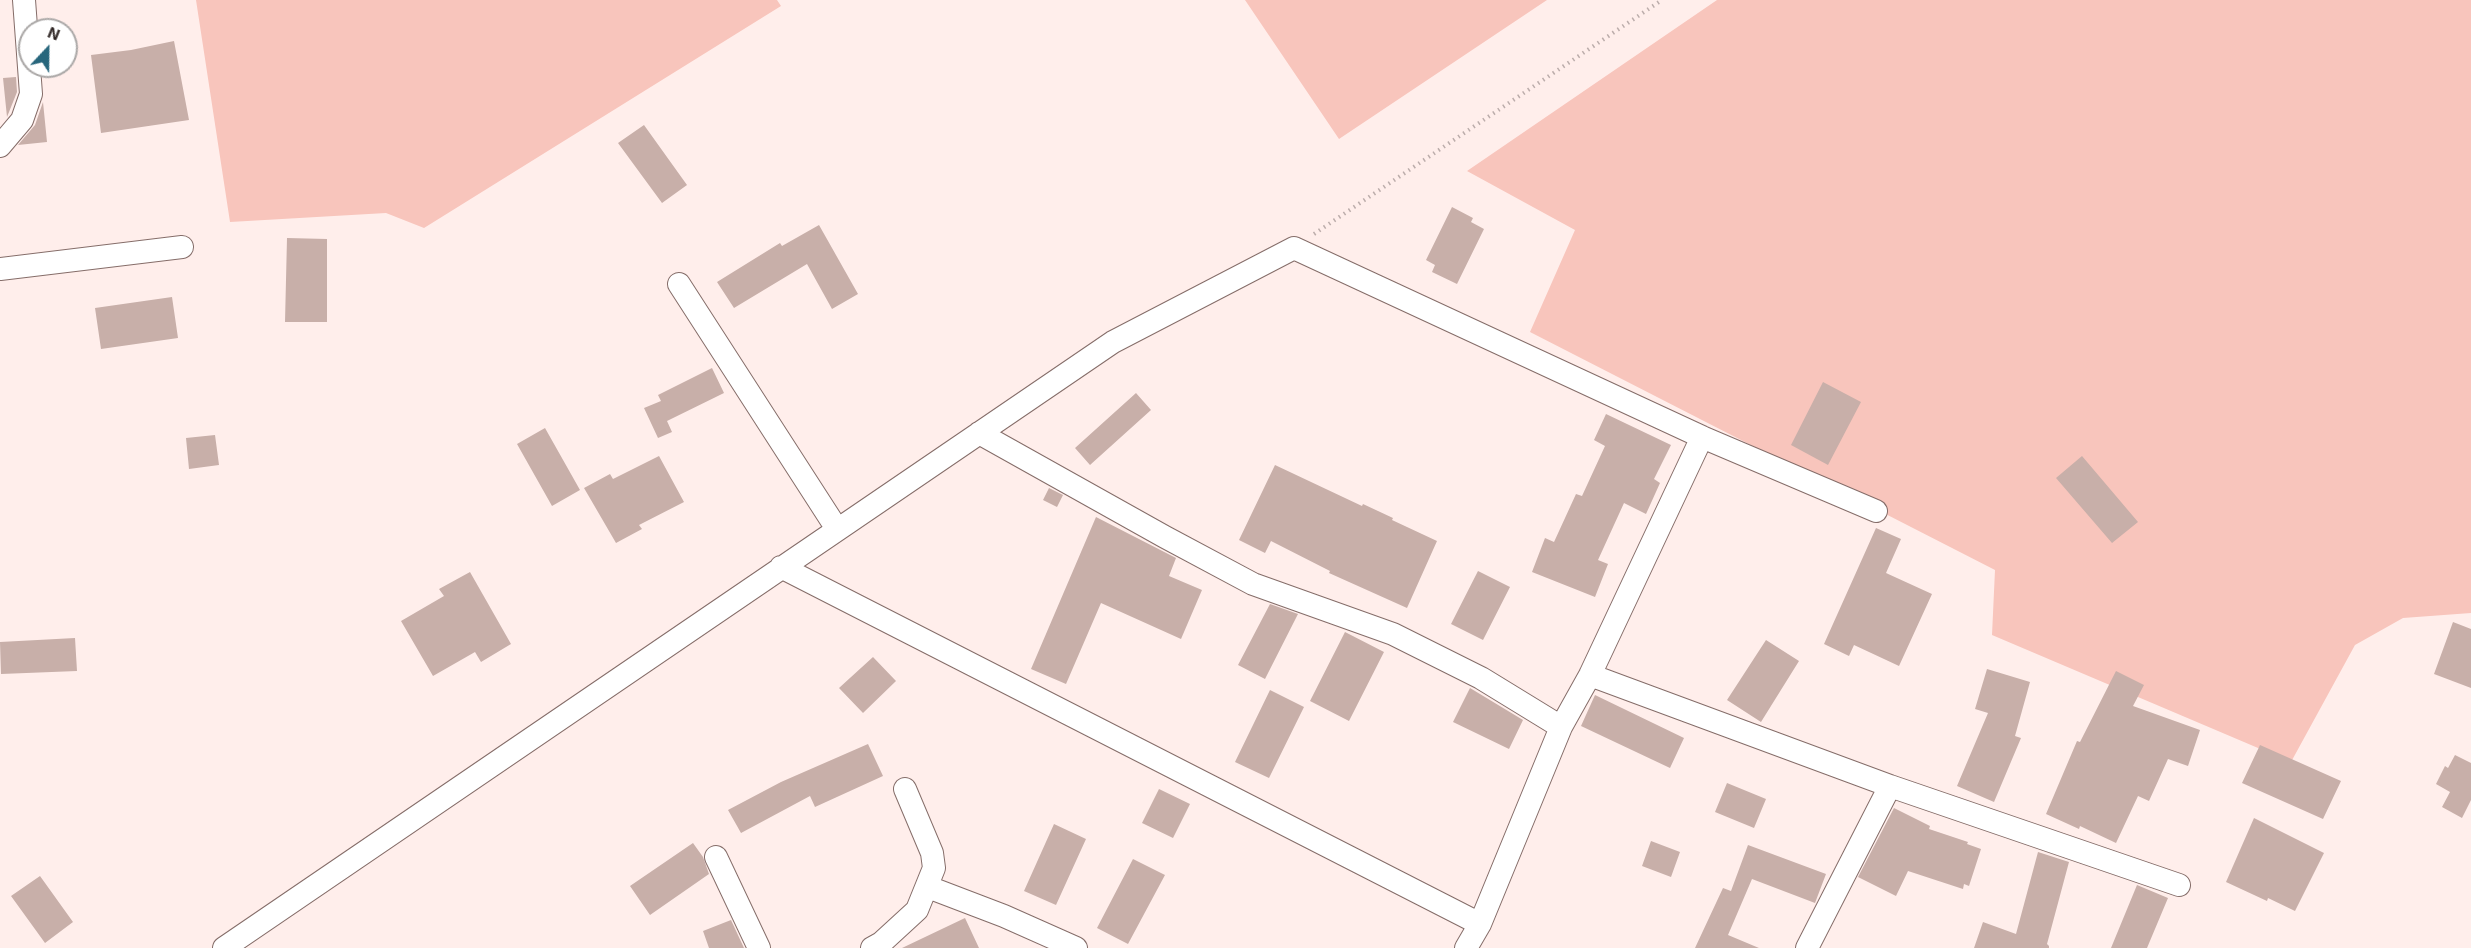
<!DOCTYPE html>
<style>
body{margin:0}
#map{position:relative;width:2471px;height:948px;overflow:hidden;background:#ffeeeb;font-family:"Exo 2",sans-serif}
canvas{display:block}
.north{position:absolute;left:18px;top:18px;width:60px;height:60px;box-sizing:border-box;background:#fff;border:2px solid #aba8a7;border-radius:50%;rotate:22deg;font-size:16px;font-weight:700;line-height:24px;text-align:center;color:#2e2523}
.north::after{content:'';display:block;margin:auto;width:21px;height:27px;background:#27667c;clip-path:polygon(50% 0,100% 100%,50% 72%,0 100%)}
</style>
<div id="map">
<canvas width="2471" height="948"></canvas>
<div class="north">N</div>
</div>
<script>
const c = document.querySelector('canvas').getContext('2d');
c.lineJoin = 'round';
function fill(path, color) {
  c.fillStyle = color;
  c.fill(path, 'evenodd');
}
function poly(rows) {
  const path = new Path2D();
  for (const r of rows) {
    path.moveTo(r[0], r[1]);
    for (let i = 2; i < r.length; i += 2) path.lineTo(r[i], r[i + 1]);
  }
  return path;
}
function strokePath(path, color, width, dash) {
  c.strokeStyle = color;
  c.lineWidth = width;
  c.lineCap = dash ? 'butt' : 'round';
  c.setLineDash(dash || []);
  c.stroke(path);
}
fill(poly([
 [196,0,777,0,781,6,424,228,386,213,230,222],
 [1245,0,1547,0,1339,139],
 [1717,0,2471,0,2471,613,2403,618,2355,645,2291,762,1992,635,1995,570,1530,332,1575,230,1467,171]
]), '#f8c5bc');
fill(poly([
 [174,41,189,120,101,133,91,55,131,50],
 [16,77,17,92,7,117,3,78],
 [43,102,47,142,18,145,35,125],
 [644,125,687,185,662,203,618,143],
 [1452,207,1473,218,1471,222,1484,229,1457,284,1432,272,1435,265,1426,260],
 [819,225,858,294,832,309,807,264,734,308,717,282,780,243,782,246],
 [287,238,327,239,327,322,285,322],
 [172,297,178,338,101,349,95,308],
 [712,368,724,393,667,421,672,432,658,438,644,408,661,401,658,395],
 [1823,382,1861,402,1828,465,1791,445],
 [1136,393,1151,410,1090,465,1075,448],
 [1606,414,1671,445,1654,479,1660,483,1646,514,1624,503,1598,560,1608,564,1595,597,1532,572,1545,538,1554,542,1576,494,1582,496,1605,446,1594,440],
 [545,428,580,490,552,506,517,444],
 [215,435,219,465,189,469,186,438],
 [659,456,684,502,639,525,642,529,616,543,584,488,610,474,613,479],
 [2082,456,2138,522,2112,543,2056,478],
 [1275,465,1362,506,1363,504,1393,518,1392,520,1437,541,1407,608,1329,573,1330,571,1271,541,1265,553,1239,540],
 [1049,488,1063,495,1057,507,1043,500],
 [1096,517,1176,558,1169,576,1202,590,1181,639,1101,603,1066,684,1031,669],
 [1876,528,1901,539,1886,573,1932,594,1899,666,1854,645,1849,656,1824,644],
 [1478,571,1510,587,1483,640,1451,624],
 [470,572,511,644,481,662,475,652,433,676,401,621,444,596,439,589],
 [1270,604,1298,614,1265,679,1238,665],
 [2453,622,2471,629,2471,688,2434,674],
 [1345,632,1384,652,1349,721,1310,701],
 [75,638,77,671,1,674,0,642],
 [1766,640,1799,661,1761,722,1727,700],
 [873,657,896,681,863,713,839,688],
 [1987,669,2030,682,2015,736,2021,738,1994,802,1957,786,1988,713,1975,709],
 [2116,671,2144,685,2133,706,2200,730,2188,766,2168,759,2149,801,2138,796,2116,843,2080,826,2079,829,2046,814,2077,741,2080,742],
 [1470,688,1523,720,1509,749,1453,722],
 [1270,690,1304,707,1269,778,1235,762],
 [1595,695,1684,738,1670,768,1581,726],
 [868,744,883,776,815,807,810,796,741,833,728,810,781,782],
 [2260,745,2341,781,2323,819,2242,783],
 [2455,755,2471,763,2471,800,2462,818,2442,807,2450,792,2436,784,2445,766,2448,768],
 [1727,783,1766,799,1754,828,1715,812],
 [1159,789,1190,804,1173,838,1142,823],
 [1894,808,1930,826,1929,829,1968,842,1967,844,1981,849,1969,886,1964,884,1963,889,1908,871,1896,896,1858,877],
 [2254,818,2324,853,2295,911,2268,898,2267,901,2226,882],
 [1054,824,1086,839,1056,905,1024,891],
 [1651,841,1680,852,1671,877,1642,866],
 [693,843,703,857,709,874,650,915,630,886],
 [1748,845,1826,874,1815,903,1752,879,1728,935,1759,948,1695,948,1723,888,1731,891],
 [2038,852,2069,862,2047,944,2049,946,2049,948,1974,948,1983,922,2016,934],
 [1133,859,1165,875,1128,944,1097,928],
 [40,876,73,922,45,943,11,896],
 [2137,885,2168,898,2147,948,2111,948],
 [965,918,979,948,902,948],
 [731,920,744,948,709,948,703,931]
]), '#c8afa9');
const street = poly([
 [0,146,22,120,31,94,24,0],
 [0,269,182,247],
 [679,284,837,529],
 [979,433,1165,537,1253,584,1393,634,1481,678,1561,727],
 [781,567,1480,924],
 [1590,675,1890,786,2179,885],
 [716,857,759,948],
 [928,887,1004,916,1076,948],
 [224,948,1113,342,1294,248,1702,437,1876,511],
 [872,948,881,943,917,910,934,868,932,853,905,789],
 [1466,948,1480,924,1561,727,1590,675,1702,437],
 [1807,948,1890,786]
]);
strokePath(street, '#856d69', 24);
strokePath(poly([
 [1314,234,1662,0]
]), '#bcadab', 4, [1.5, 4.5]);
strokePath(street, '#fff', 22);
</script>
